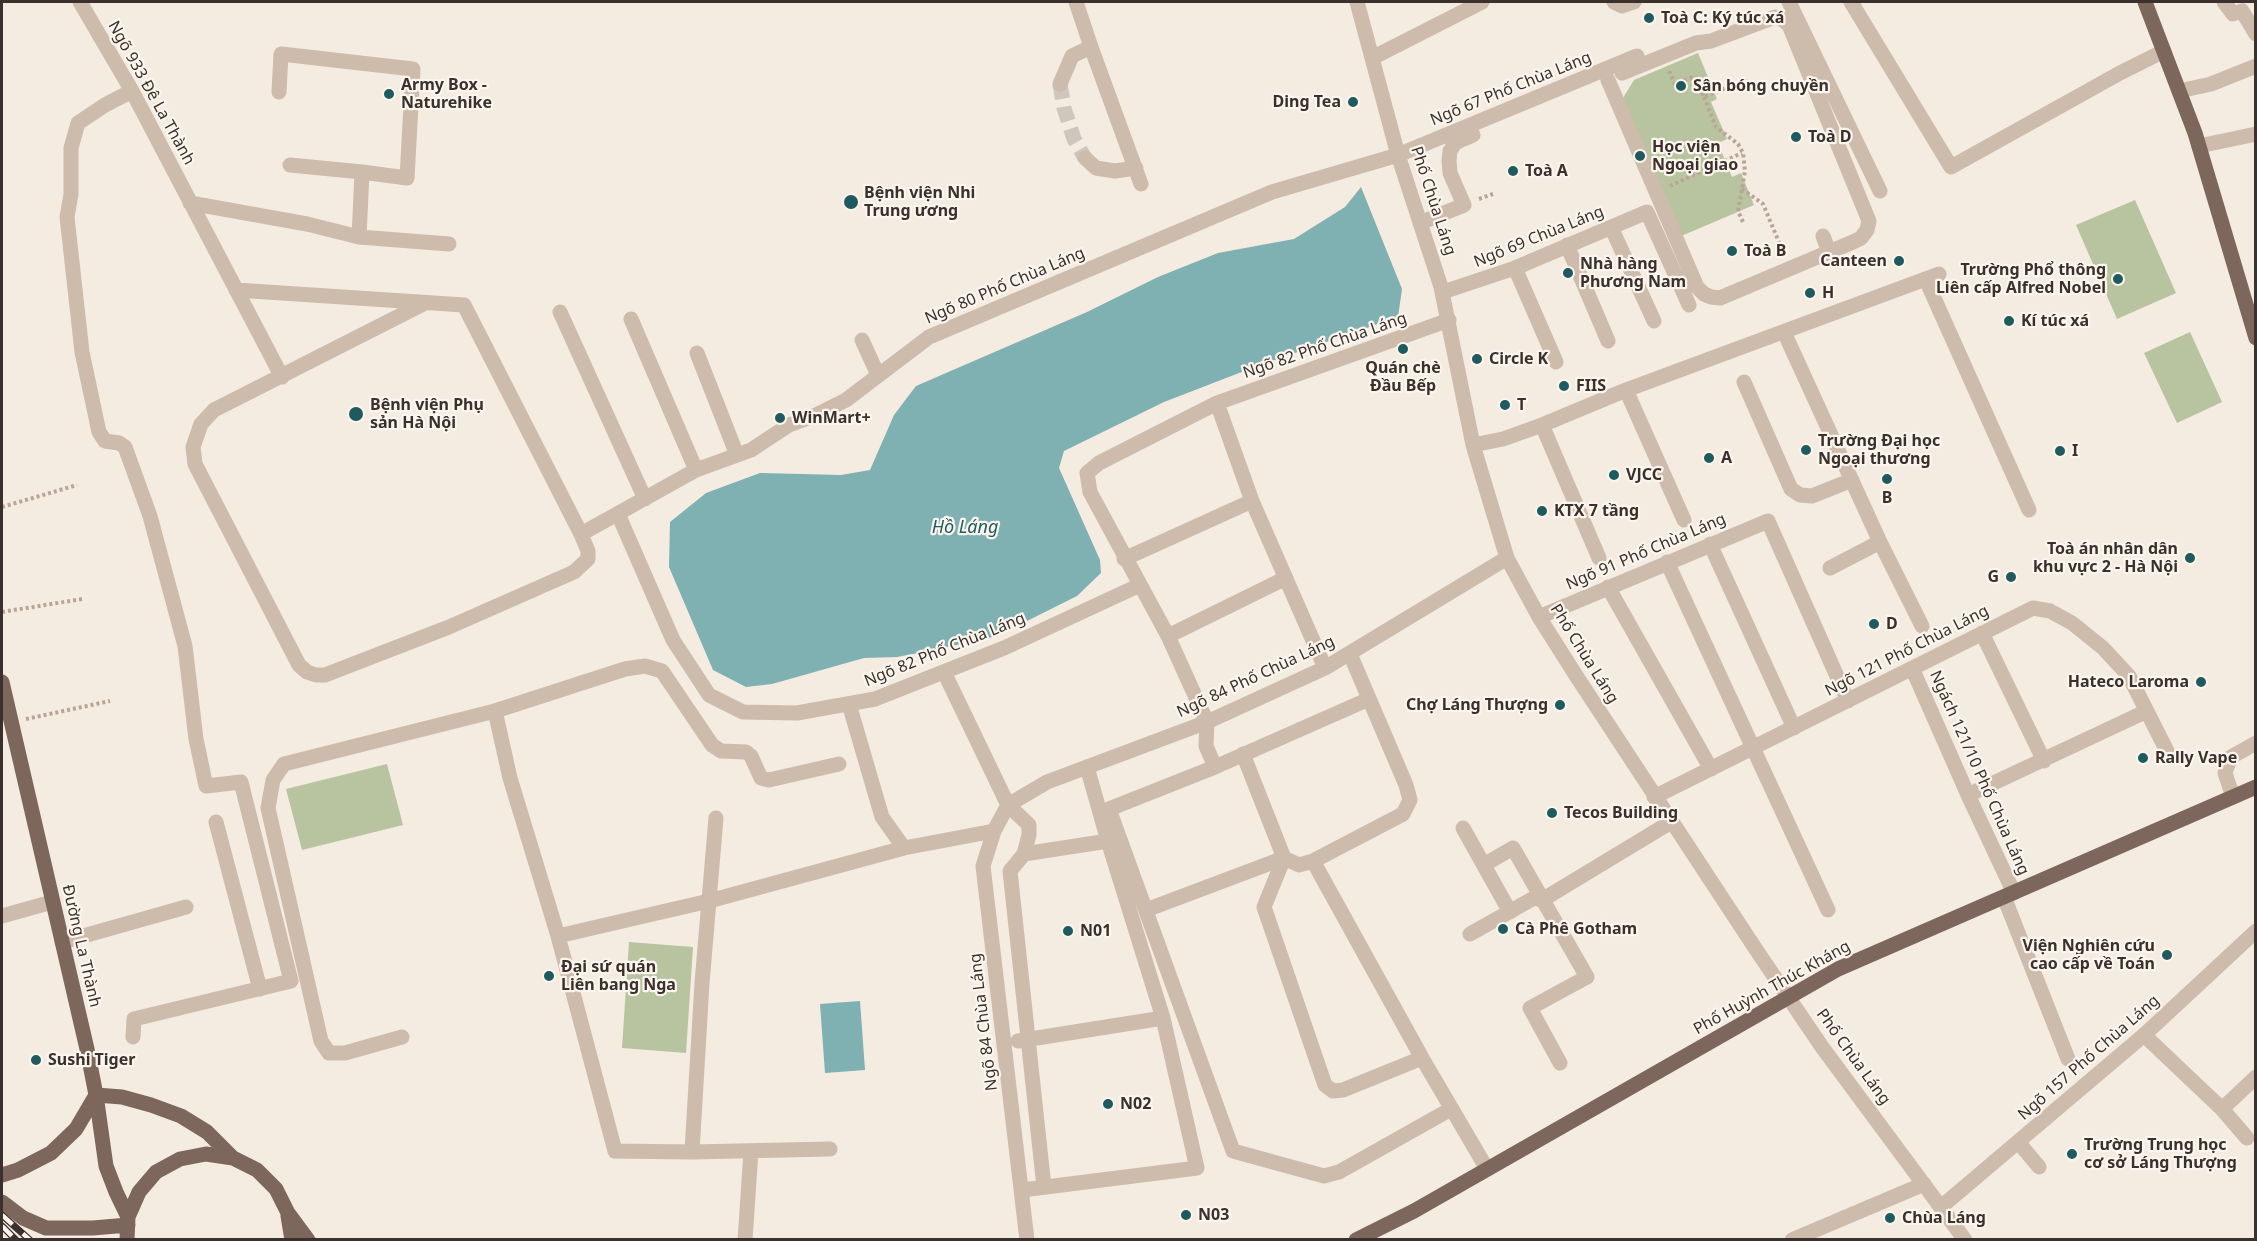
<!DOCTYPE html>
<meta charset="utf-8">
<style>
body{margin:0}
#map{position:relative;width:2257px;height:1241px;overflow:hidden;background:#f4ebe1;font-family:"Noto Sans",sans-serif}
canvas{display:block}
.frame{position:absolute;inset:0;border:3px solid #3b302b;pointer-events:none}
</style>
<div id="map">
<canvas width="2257" height="1241"></canvas>
<div class="frame"></div>
</div>
<script>
const c = document.querySelector('canvas').getContext('2d');
c.lineJoin = 'round';
function fill(path, color) {
  c.fillStyle = color;
  c.fill(path, 'evenodd');
}
function poly(rows) {
  const path = new Path2D();
  for (const r of rows) {
    path.moveTo(r[0], r[1]);
    for (let i = 2; i < r.length; i += 2) path.lineTo(r[i], r[i + 1]);
  }
  return path;
}
function strokePath(path, color, width, dash) {
  c.strokeStyle = color;
  c.lineWidth = width;
  c.lineCap = dash ? 'butt' : 'round';
  c.setLineDash(dash || []);
  c.stroke(path);
}
function write(font, color, halo, rows, align = 'center') {
  c.font = font + ' "Noto Sans",sans-serif';
  c.lineWidth = 4.5;
  c.setLineDash([]);
  c.textBaseline = 'middle';
  c.strokeStyle = halo;
  c.fillStyle = color;
  for (const [text, x, y, turn = 0] of rows) {
    c.save();
    c.translate(x, y);
    c.rotate((+turn || 0) * Math.PI / 180);
    c.textAlign = isNaN(turn) ? turn : align;
    if (halo) c.strokeText(text, 0, 0);
    c.fillText(text, 0, 0);
    c.restore();
  }
}
fill(poly([
 [1698,53,1717,99,1711,102,1727,139,1718,143,1732,177,1741,173,1754,205,1679,237,1623,98,1634,80],
 [2135,200,2176,293,2117,319,2076,225],
 [2190,332,2222,402,2177,423,2144,353],
 [387,764,403,825,302,850,286,789],
 [629,942,693,947,686,1053,622,1048]
]), '#b8c4a0');
fill(poly([
 [1361,187,1402,289,1398,317,1252,368,1164,402,1064,451,1059,468,1100,560,1101,573,1077,596,997,636,934,650,897,657,864,658,772,684,746,687,713,670,669,567,670,522,706,493,760,473,841,475,870,470,894,415,916,386,1087,312,1158,277,1218,253,1294,239,1345,207],
 [860,1001,865,1070,825,1073,820,1004]
]), '#7fb0b2');
strokePath(poly([
 [1060,84,1064,108,1074,139,1085,158]
]), '#cfc6bd', 15, [15, 8]);
strokePath(poly([
 [1669,71,1675,84,1695,76,1704,97,1747,79],
 [1704,97,1716,127,1738,144,1743,153,1745,171,1738,211,1743,222],
 [1670,186,1742,153],
 [1742,189,1763,204,1784,254],
 [1479,199,1493,194],
 [2,507,77,485],
 [2,612,82,599],
 [26,719,110,701]
]), '#b9a596', 4, [3, 3]);
strokePath(poly([
 [80,2,132,91,282,377],
 [1076,2,1091,47,1141,184],
 [1357,2,1398,155,1441,287,1473,445,1507,558,1539,617,1575,674,1757,951,1822,1047,1965,1240],
 [1614,2,1622,6,1634,2],
 [1789,2,1880,191],
 [1851,2,1951,167,2120,73,2164,51],
 [2224,2,2233,14,2242,11,2256,34],
 [1372,58,1482,2],
 [1608,80,1697,287,1704,294,1711,297,1720,298,1853,242,1861,238,1867,230,1869,221,1789,25,1782,19,1775,17,1711,41,1696,43,1622,73],
 [1060,84,1072,56,1091,47],
 [132,91,105,105,78,123,71,148,71,194,67,217,82,352,99,432,105,441,119,443,125,447,150,516,185,646,196,739,206,786,241,782,291,981,134,1019,133,1037],
 [2179,91,2211,84,2256,66],
 [2199,146,2256,134],
 [1085,158,1096,168,1115,171,1136,168],
 [290,165,362,172],
 [190,203,307,224,359,237,362,172,407,178,413,69,281,54,279,92],
 [1420,223,1464,205,1450,173,1449,161,1450,151,1455,143,1473,135],
 [1611,227,1654,321],
 [1823,236,1829,252],
 [359,237,449,244],
 [1567,245,1608,341],
 [1515,268,1556,362],
 [1926,280,2029,510],
 [236,290,464,305,581,534,588,551,588,559,574,572,449,627,325,675,316,675,307,672,299,665,195,464,193,447,201,424,214,410,425,303],
 [1443,292,1515,268,1647,212,1689,305],
 [560,312,645,499],
 [631,319,696,470],
 [1784,332,1880,542,1922,626],
 [862,340,878,375],
 [697,353,737,455],
 [1744,382,1791,489,1800,495,1812,496,1852,480],
 [1626,390,1684,520],
 [1217,403,1252,501,1325,668],
 [1542,425,1599,558],
 [1473,445,1503,439,1542,425,1626,390,1939,274],
 [618,514,673,640,709,695,743,712,797,713,875,699,1004,648,1140,585],
 [581,534,696,470,751,450,789,425,816,415,846,400,929,337,1272,192,1398,155,1637,56],
 [1710,544,1794,728],
 [1124,559,1252,501],
 [1667,562,1828,910],
 [1830,568,1880,542],
 [1608,587,1711,769],
 [1539,617,1768,521,1848,701],
 [1982,633,2044,761],
 [1168,636,1286,578],
 [1912,668,1968,795,2014,893],
 [944,672,1008,805,1029,825,1029,835,1024,854,1010,871,1044,1187],
 [1369,699,1215,767,1109,809,1233,1151,1324,1176,1339,1172,1451,1109],
 [849,704,882,817,904,848],
 [495,711,510,778,558,936,615,1151,692,1152,702,983,716,818],
 [1243,754,1284,858,1299,865,1313,861,1403,814,1410,800,1406,785,1350,654],
 [1087,767,1108,841],
 [1215,767,1206,746,1207,722,1168,636,1090,492,1087,473,1099,463,1217,403,1449,320],
 [1968,795,2147,711],
 [1654,797,2033,608,2050,611,2072,623,2103,648,2129,676,2170,757],
 [2233,797,2225,773,2227,767,2231,757,2256,743],
 [1008,805,1047,782,1207,722,1325,668,1507,558],
 [1008,805,994,831,983,866,1027,1240],
 [216,822,260,989],
 [1463,828,1510,912],
 [1284,858,1264,907,1325,1085,1333,1091,1343,1090,1422,1058],
 [1313,861,1422,1058,1487,1169],
 [1487,863,1513,848,1587,977,1530,1008,1560,1063],
 [2004,897,2068,1059],
 [1146,910,1284,858],
 [2,916,52,902],
 [1470,934,1534,898,1542,900,1671,822],
 [558,936,709,901,904,848,994,831],
 [62,942,186,907],
 [2144,1035,2222,1109,2247,1138],
 [402,1037,345,1053,329,1053,321,1041,268,808,273,780,284,764,495,711,625,669,645,666,662,671,712,745,721,751,746,752,751,756,761,778,769,780,839,764],
 [1018,1041,1163,1018],
 [2222,1109,2256,1077],
 [2019,1143,2039,1167],
 [692,1152,830,1149],
 [1022,1190,1197,1168,1163,1018,1108,841,1024,854],
 [1941,1207,2144,1035,2256,931],
 [745,1240,751,1151],
 [1792,1240,1924,1184]
]), '#cdbbac', 15);
strokePath(poly([
 [2145,2,2195,133,2256,338],
 [2,682,87,1049,96,1095,106,1166,116,1192,128,1217],
 [96,1095,122,1097,151,1105,181,1116,207,1132,233,1158,257,1170,276,1189,288,1213,308,1240],
 [2,1175,18,1170,51,1153,76,1129,96,1095],
 [2,1202,23,1218,46,1228,93,1228,128,1225],
 [288,1216,292,1240],
 [127,1240,128,1217,139,1192,156,1172,180,1159,206,1154,233,1158],
 [1356,1240,1414,1211,1838,969,2256,787]
]), '#7d675c', 15);
const rail = poly([
 [2,1215,30,1240],
 [2,1226,16,1240]
]);
strokePath(rail, '#3b302b', 7);
strokePath(rail, '#fbf5ee', 4.5, [14]);
for (const [x, y, r, color] of [
 [1649,18,6,"#1f5a5e"],
 [1681,86,6,"#1f5a5e"],
 [389,94,6,"#1f5a5e"],
 [1353,102,6,"#1f5a5e"],
 [1796,137,6,"#1f5a5e"],
 [1640,156,6,"#1f5a5e"],
 [1513,171,6,"#1f5a5e"],
 [851,202,8,"#1f5a5e"],
 [1732,251,6,"#1f5a5e"],
 [1899,261,6,"#1f5a5e"],
 [1568,273,6,"#1f5a5e"],
 [2118,279,6,"#1f5a5e"],
 [1810,293,6,"#1f5a5e"],
 [2009,321,6,"#1f5a5e"],
 [1403,349,6,"#1f5a5e"],
 [1477,359,6,"#1f5a5e"],
 [1564,386,6,"#1f5a5e"],
 [1505,405,6,"#1f5a5e"],
 [356,414,8,"#1f5a5e"],
 [780,418,6,"#1f5a5e"],
 [1806,450,6,"#1f5a5e"],
 [2060,451,6,"#1f5a5e"],
 [1709,458,6,"#1f5a5e"],
 [1614,475,6,"#1f5a5e"],
 [1887,479,6,"#1f5a5e"],
 [1542,511,6,"#1f5a5e"],
 [2190,558,6,"#1f5a5e"],
 [2011,577,6,"#1f5a5e"],
 [1874,624,6,"#1f5a5e"],
 [2201,682,6,"#1f5a5e"],
 [1560,705,6,"#1f5a5e"],
 [2143,758,6,"#1f5a5e"],
 [1552,813,6,"#1f5a5e"],
 [1503,929,6,"#1f5a5e"],
 [1068,931,6,"#1f5a5e"],
 [2167,955,6,"#1f5a5e"],
 [549,976,6,"#1f5a5e"],
 [36,1060,6,"#1f5a5e"],
 [1108,1104,6,"#1f5a5e"],
 [2072,1154,6,"#1f5a5e"],
 [1186,1215,6,"#1f5a5e"],
 [1890,1218,6,"#1f5a5e"]
]) {
  const dot = new Path2D();
  dot.arc(x, y, r, 0, 2 * Math.PI);
  c.fillStyle = color;
  c.fill(dot);
  strokePath(dot, '#fbf5ee', 2);
}
write('bold 16px', '#3b302b', '#fbf5ee', [
 ["Toà C: Ký túc xá",1661,18],
 ["Army Box -",401,85],
 ["Naturehike",401,103],
 ["Sân bóng chuyền",1693,86],
 ["Ding Tea",1341,102,"right"],
 ["Toà D",1808,137],
 ["Học viện",1652,147],
 ["Ngoại giao",1652,165],
 ["Toà A",1525,171],
 ["Bệnh viện Nhi",864,193],
 ["Trung ương",864,211],
 ["Toà B",1744,251],
 ["Canteen",1887,261,"right"],
 ["Nhà hàng",1580,264],
 ["Phương Nam",1580,282],
 ["Trường Phổ thông",2106,270,"right"],
 ["Liên cấp Alfred Nobel",2106,288,"right"],
 ["H",1822,293],
 ["Kí túc xá",2021,321],
 ["Circle K",1489,359],
 ["Quán chè",1403,368,"center"],
 ["Đầu Bếp",1403,386,"center"],
 ["FIIS",1576,386],
 ["Bệnh viện Phụ",370,405],
 ["sản Hà Nội",370,423],
 ["T",1517,405],
 ["WinMart+",792,418],
 ["Trường Đại học",1818,441],
 ["Ngoại thương",1818,459],
 ["I",2072,451],
 ["A",1721,458],
 ["VJCC",1626,475],
 ["B",1887,498,"center"],
 ["KTX 7 tầng",1554,511],
 ["Toà án nhân dân",2178,549,"right"],
 ["khu vực 2 - Hà Nội",2178,567,"right"],
 ["G",1999,577,"right"],
 ["D",1886,624],
 ["Hateco Laroma",2189,682,"right"],
 ["Chợ Láng Thượng",1548,705,"right"],
 ["Rally Vape",2155,758],
 ["Tecos Building",1564,813],
 ["Cà Phê Gotham",1515,929],
 ["N01",1080,931],
 ["Viện Nghiên cứu",2155,946,"right"],
 ["cao cấp về Toán",2155,964,"right"],
 ["Đại sứ quán",561,967],
 ["Liên bang Nga",561,985],
 ["Sushi Tiger",48,1060],
 ["N02",1120,1104],
 ["Trường Trung học",2084,1145],
 ["cơ sở Láng Thượng",2084,1163],
 ["N03",1198,1215],
 ["Chùa Láng",1902,1218]
], 'left');
write('16px', '#3b302b', '#fbf5ee', [
 ["Ngõ 67 Phố Chùa Láng",1511,89,-22],
 ["Ngõ 933 Đê La Thành",151,93,61],
 ["Phố Chùa Láng",1433,201,72],
 ["Ngõ 69 Chùa Láng",1539,237,-22],
 ["Ngõ 80 Phố Chùa Láng",1005,286,-23],
 ["Ngõ 82 Phố Chùa Láng",1325,346,-19],
 ["Ngõ 91 Phố Chùa Láng",1646,552,-23],
 ["Ngõ 82 Phố Chùa Láng",945,650,-22],
 ["Ngõ 121 Phố Chùa Láng",1907,651,-27],
 ["Phố Chùa Láng",1584,654,58],
 ["Ngõ 84 Phố Chùa Láng",1256,677,-25],
 ["Ngách 121/10 Phố Chùa Láng",1979,773,66],
 ["Đường La Thành",81,946,77],
 ["Phố Huỳnh Thúc Kháng",1772,988,-29],
 ["Ngõ 84 Chùa Láng",984,1022,-97],
 ["Phố Chùa Láng",1853,1057,54],
 ["Ngõ 157 Phố Chùa Láng",2089,1058,-41]
]);
write('italic 18px', '#1f5a5e', '#fbf5ee', [
 ["Hồ Láng",965,528]
]);
</script>
